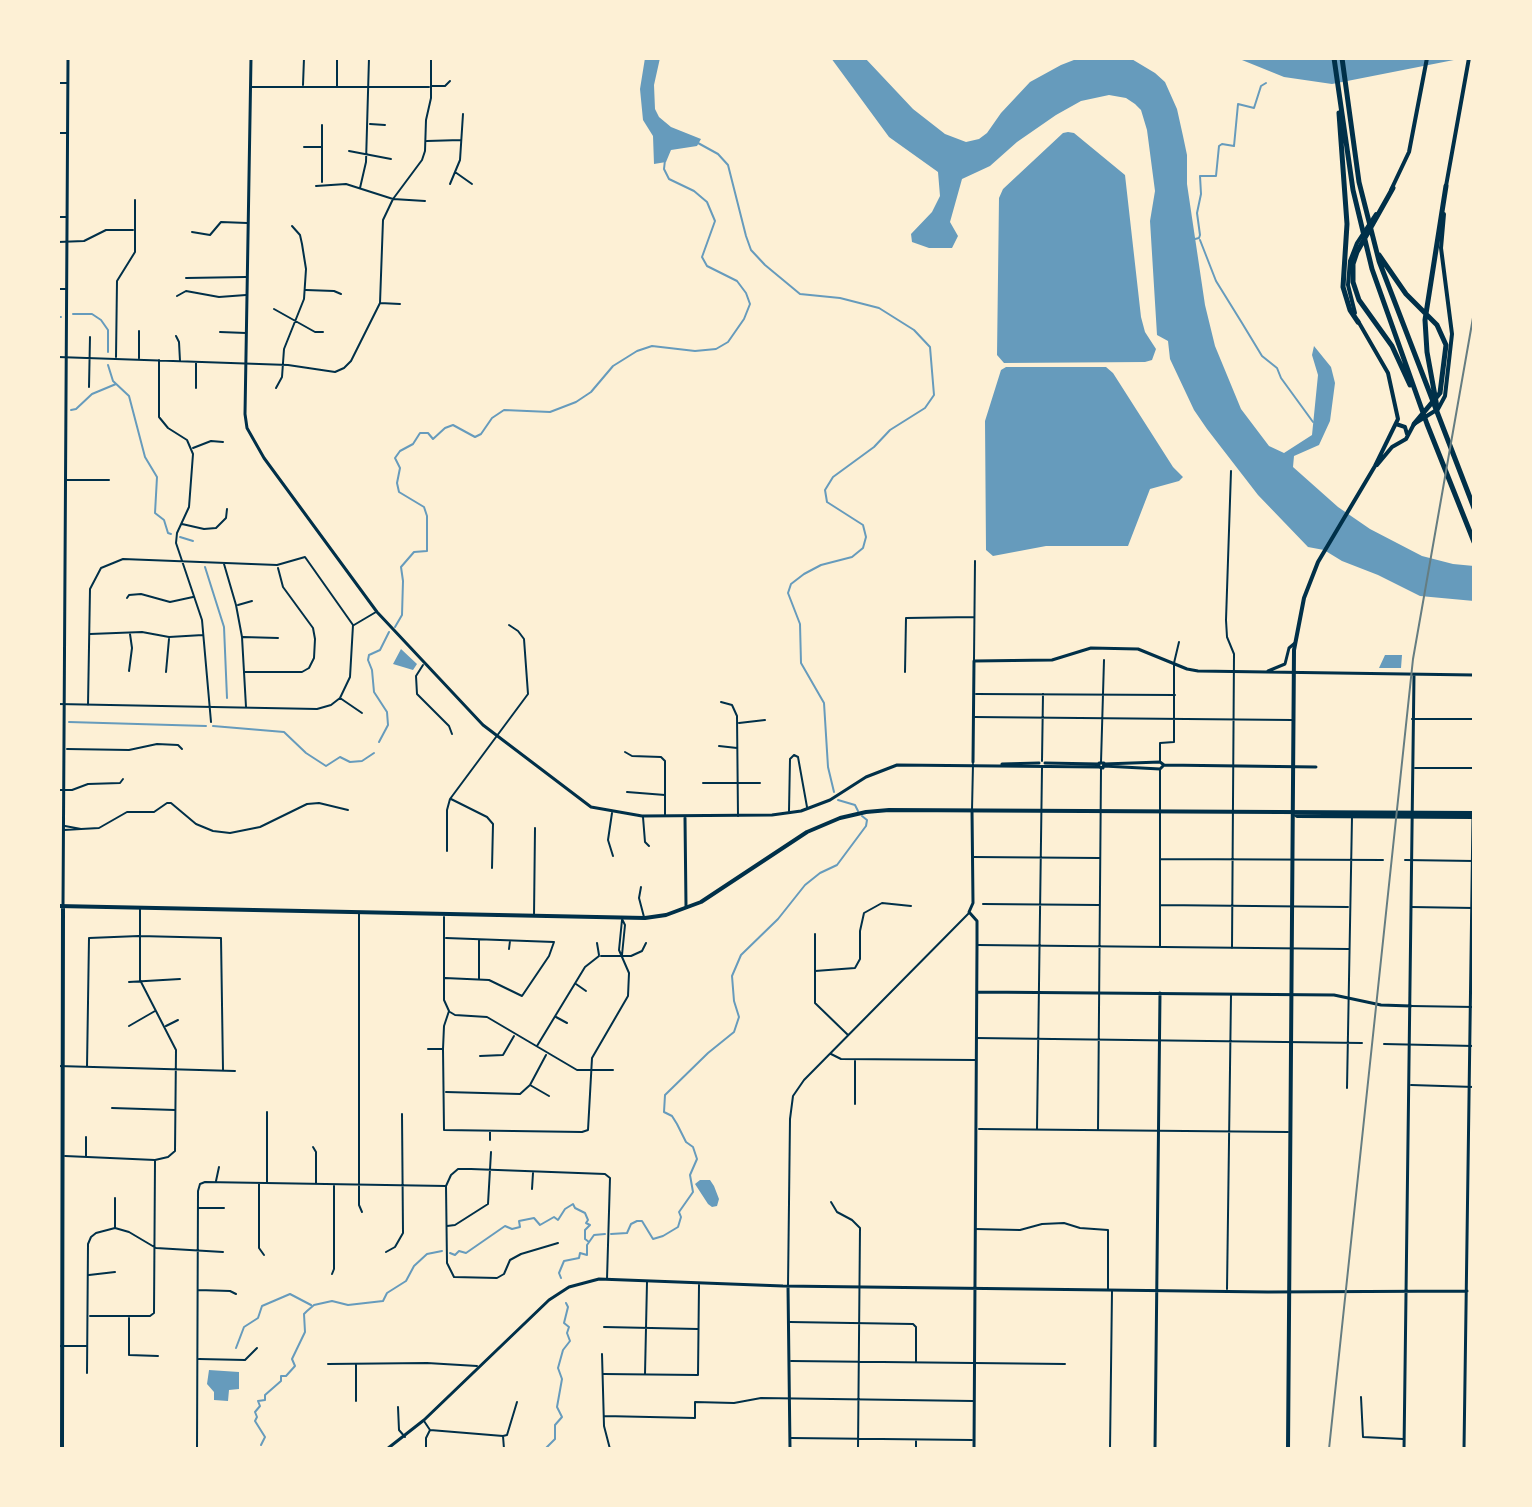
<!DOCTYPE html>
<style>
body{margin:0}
#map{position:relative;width:1532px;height:1507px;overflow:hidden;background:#fdf0d5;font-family:Spectral,serif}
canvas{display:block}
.frame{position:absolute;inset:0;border:60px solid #fdf0d5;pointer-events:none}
</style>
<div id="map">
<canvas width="1532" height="1507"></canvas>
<div class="frame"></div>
</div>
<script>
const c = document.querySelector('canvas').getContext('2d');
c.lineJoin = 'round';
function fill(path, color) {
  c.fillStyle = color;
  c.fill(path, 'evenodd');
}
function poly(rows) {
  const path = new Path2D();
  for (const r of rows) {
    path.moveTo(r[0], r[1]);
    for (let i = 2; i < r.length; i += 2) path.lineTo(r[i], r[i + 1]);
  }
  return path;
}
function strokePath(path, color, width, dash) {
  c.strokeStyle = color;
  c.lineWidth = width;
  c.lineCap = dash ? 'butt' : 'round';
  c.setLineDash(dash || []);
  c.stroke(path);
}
fill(poly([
 [645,58,660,58,654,85,655,109,659,117,671,127,701,139,697,146,671,150,666,162,654,164,653,136,643,120,640,89],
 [831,58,865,58,913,109,945,134,966,142,979,139,987,133,1001,113,1030,82,1061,65,1079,58,1130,58,1155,73,1165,82,1177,109,1183,136,1187,155,1187,184,1205,305,1215,346,1241,409,1269,446,1284,453,1312,435,1318,375,1312,355,1314,346,1331,367,1335,383,1330,421,1319,445,1294,456,1293,467,1338,507,1370,529,1422,556,1453,564,1474,566,1474,601,1420,596,1378,575,1342,561,1324,550,1308,547,1258,495,1207,429,1194,410,1170,359,1168,341,1157,335,1150,221,1155,191,1147,130,1141,110,1135,104,1126,98,1109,95,1081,101,1056,115,1017,142,990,166,962,179,950,222,958,236,952,248,929,248,912,242,911,234,932,212,940,196,938,172,889,137],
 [1237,58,1464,58,1332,84,1284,77],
 [1068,132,1074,133,1125,175,1141,317,1145,332,1156,349,1152,360,1145,362,1004,363,997,355,999,198,1003,189,1063,133],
 [1006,367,1106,367,1113,373,1173,467,1183,477,1179,481,1150,489,1128,546,1046,546,993,556,986,550,985,421,1001,370],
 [401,649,417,664,413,670,393,664],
 [1385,655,1402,655,1401,668,1379,668],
 [700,1180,710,1180,714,1186,719,1199,717,1206,712,1207,708,1204,695,1184],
 [209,1370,239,1372,239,1389,229,1390,228,1401,214,1400,214,1392,207,1384]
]), '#669bbc');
strokePath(poly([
 [698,143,718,154,728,165,746,236,751,250,765,265,800,294,840,298,879,308,914,330,930,347,934,395,925,408,890,430,874,447,833,477,825,490,827,502,863,525,866,537,863,548,852,557,821,565,804,574,791,584,788,593,800,624,801,663,824,703,828,767,834,792],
 [1195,239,1199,238,1200,235,1197,213,1201,194,1200,176,1216,176,1219,146,1222,144,1234,146,1238,104,1254,108,1261,86,1266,83],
 [1200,240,1216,281,1242,323,1262,356,1277,368,1281,378,1313,422],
 [73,314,92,314,101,320,108,330,108,352],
 [58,317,61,317],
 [108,365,113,381,129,396,145,457,157,477,155,513,164,520,168,533,171,534],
 [71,410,76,409,92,394,116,384],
 [180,537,193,541],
 [205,567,224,627,227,698],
 [395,627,402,615,403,581,401,567,414,552,427,551,427,516,424,507,399,492,397,483,400,468,395,458,400,451,413,444,420,433,428,433,433,439,445,428,453,425,475,437,481,434,492,418,504,410,550,412,576,402,591,392,613,366,637,351,652,346,695,351,716,349,728,342,744,319,750,304,746,293,737,281,707,266,702,257,715,221,707,202,694,191,669,179,664,169,665,160],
 [69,722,206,726],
 [58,724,59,724],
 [213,726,284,732,306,753,326,766,340,757,350,762,362,761,374,753],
 [379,742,388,725,387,712,374,692,372,670,368,660,369,655,380,650,389,632],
 [838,800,855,805,858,811],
 [611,1234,627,1233,631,1224,637,1221,642,1221,653,1239,663,1236,678,1227,681,1217,679,1212,693,1192,690,1175,697,1159,693,1147,686,1142,677,1124,672,1116,664,1112,665,1095,708,1053,734,1032,739,1017,734,1001,732,976,741,955,778,919,805,885,820,873,837,865,866,826,867,820,862,816],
 [450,1253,455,1255,459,1251,466,1253,505,1226,512,1229,520,1227,519,1221,534,1218,540,1225,554,1217,558,1220,565,1209,573,1204,575,1208,585,1213,588,1220,586,1223,590,1225,585,1230,585,1239,589,1242],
 [561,1278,559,1273,564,1261,579,1258,580,1253,587,1255,587,1245,594,1235,605,1234],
 [236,1348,244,1327,258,1318,262,1306,290,1294,311,1305],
 [261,1445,265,1437,255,1421,257,1417,255,1412,260,1406,258,1401,265,1400,265,1395,281,1381,281,1376,286,1376,295,1366,292,1359,305,1332,304,1314,307,1311,314,1305,332,1301,348,1305,383,1301,387,1293,406,1281,414,1266,427,1254,442,1251],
 [545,1449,555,1439,555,1425,562,1417,557,1407,562,1379,558,1368,563,1350,570,1341,567,1333,569,1327,564,1323,568,1307,566,1303]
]), '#669bbc', 2);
strokePath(poly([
 [420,58,431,58],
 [58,83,68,83],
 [303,85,304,58],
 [337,86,337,58],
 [432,86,445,86,450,81],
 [251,87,429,87],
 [370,124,385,125],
 [58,133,67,133],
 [427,141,461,140],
 [304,147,321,147],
 [349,151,391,159],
 [455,172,472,184],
 [322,182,322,125],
 [450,184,460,160,463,114],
 [316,186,346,184,393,199,425,201],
 [360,188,366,162,369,58],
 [58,217,66,217],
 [192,232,210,235,221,222,247,223],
 [58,242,84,241,106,230,133,230],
 [186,278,246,277],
 [58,289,66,289],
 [306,290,334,291,341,294],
 [177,296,186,291,219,297,246,295],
 [380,303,383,220,393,199,422,160,425,151,426,120,431,98,431,58],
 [274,309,315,332,323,332],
 [220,332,246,333],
 [176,336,179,342,180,361],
 [58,357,288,365,335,372,344,368,351,361,380,303,400,304],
 [116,357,117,281,135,252,135,200],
 [139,358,139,331],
 [159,360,159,417,168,428,187,440,193,454,189,507,177,533,176,543,202,620,211,722],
 [196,363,196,388],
 [89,387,90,337],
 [276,388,282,377,284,349,304,299,306,269,302,244,300,235,292,226],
 [193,448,211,441,223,442],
 [1231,471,1226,620,1227,637,1234,654,1232,948],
 [67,480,109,480],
 [182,524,204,529,216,528,226,518,227,509],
 [224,564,236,605,242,637,246,707],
 [127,598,129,595,141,594,170,602,193,597],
 [238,605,252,601],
 [354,625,376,612],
 [90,634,142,632,169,637,203,635],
 [243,637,278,638],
 [974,660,975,561],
 [423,665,416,676,417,694,449,726,452,734],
 [129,671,132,648,130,634],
 [166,672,169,639],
 [244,672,302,672,309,668,314,658,315,639,313,628,283,587,278,568],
 [905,672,906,618,974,617],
 [976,694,1175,695],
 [721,702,732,705,737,716,738,816],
 [58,704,317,709,331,705,340,698,362,713],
 [88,705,90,589,101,568,123,559,277,565,305,557,353,625,350,677,340,698],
 [974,717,1292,720],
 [1412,719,1474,719],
 [739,723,765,720],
 [719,746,737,748],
 [67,749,129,750,157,744,178,745,182,749],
 [625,752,632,756,661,757,665,761,665,816],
 [1042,761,1043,694],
 [1101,762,1104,660],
 [1160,762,1160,743,1174,742,1174,663,1179,642],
 [1415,768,1474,768],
 [703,783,760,783],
 [58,790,72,790,88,784,120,783,123,779],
 [627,792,665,795],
 [451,799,487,817,493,824,492,868],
 [972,810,973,764],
 [789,811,790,759,794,755,798,757,807,807],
 [1473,812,1474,676],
 [612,813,608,840,613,856],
 [643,817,645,842,649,846],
 [81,829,99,828,127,812,154,812,167,803,171,803,196,824,213,831,230,833,260,827,307,804,319,803,348,810],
 [64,830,81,829,65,826],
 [447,851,447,810,450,799,528,694,524,639,518,631,509,625],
 [973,857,1099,858],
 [1160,859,1383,860],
 [1405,860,1474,861],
 [641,887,639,898,644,917],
 [983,904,1099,905],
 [1160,905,1348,907],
 [1411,907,1474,908],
 [359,913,359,1205,362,1212],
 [534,916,535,828],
 [444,917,444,1000,449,1011,444,1026,443,1049,444,1130,582,1132,588,1130,592,1058,628,996,629,973,619,950,622,920],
 [622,919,625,925,622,955],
 [815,934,815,1003,848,1035],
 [597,943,599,955],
 [978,945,1349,949],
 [1160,946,1160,769],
 [509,949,510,941],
 [601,956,631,956,642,951,646,943],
 [815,971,855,968,860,959,860,931,864,913,882,903,911,906],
 [445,978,489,980,522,996,549,956,554,942,446,938],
 [479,978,479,940],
 [129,982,180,979],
 [576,984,586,991],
 [1411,1006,1474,1007],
 [450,1012,455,1015,487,1017,577,1070,613,1070],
 [556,1017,567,1023],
 [129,1026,155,1011],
 [166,1026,178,1020],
 [976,1038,1362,1043],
 [1384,1044,1474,1046],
 [537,1046,585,967,599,956],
 [428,1049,442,1049],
 [831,1054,841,1059,975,1060],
 [480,1056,503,1055,514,1036],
 [855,1061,855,1104],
 [58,1066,235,1071],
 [87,1067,89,938,139,936,221,938,223,1070],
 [530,1085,549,1096],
 [1411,1085,1474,1087],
 [1347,1088,1352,817],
 [446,1092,520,1094,530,1085,546,1055],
 [112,1108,175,1110],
 [979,1129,1288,1132],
 [1037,1129,1042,768],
 [1098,1130,1101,769],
 [490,1132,490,1140],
 [86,1137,86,1156],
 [313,1147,316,1152,316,1183],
 [65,1156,155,1160,168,1157,175,1151,176,1050,140,980,140,908],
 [216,1181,219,1167],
 [267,1183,267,1112],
 [259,1184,259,1248,264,1255],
 [532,1189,533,1173],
 [831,1202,837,1212,852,1220,860,1228,858,1449],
 [198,1208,224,1208],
 [447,1226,455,1225,488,1204,491,1152],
 [115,1228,115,1198],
 [975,1229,1020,1230,1042,1224,1064,1223,1080,1228,1108,1230,1108,1289],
 [558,1243,521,1254,510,1260,504,1274,497,1278,454,1277,447,1263,446,1186,451,1175,458,1169,471,1169,605,1174,610,1178,607,1279],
 [386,1252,395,1247,403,1233,402,1114],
 [332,1274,334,1269,334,1186],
 [89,1275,115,1272],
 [788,1286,790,1119,793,1096,804,1080,969,913],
 [1227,1289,1231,995],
 [198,1290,230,1291,236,1294],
 [90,1316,150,1316,154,1313,155,1161],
 [129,1318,129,1355,158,1356],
 [790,1322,913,1324,916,1327,916,1362],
 [604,1327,698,1329],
 [58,1346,86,1346],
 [602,1354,604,1426,610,1449],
 [199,1359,245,1360,257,1348],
 [791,1361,1065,1364],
 [328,1364,427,1363,477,1366],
 [87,1373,88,1244,91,1237,96,1233,115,1228,129,1232,156,1248,223,1252],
 [604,1374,698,1375,699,1285],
 [645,1374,647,1282],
 [1361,1397,1363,1437,1403,1439],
 [356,1401,356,1365],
 [398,1407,399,1430,405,1437],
 [604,1416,695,1418,695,1402,734,1403,761,1398,973,1401],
 [424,1421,430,1430,426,1438,426,1449],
 [430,1430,503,1436],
 [791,1438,972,1440],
 [197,1449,198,1191,200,1184,205,1182,446,1186],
 [504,1449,503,1436,507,1435,517,1402],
 [916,1449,916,1440],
 [1110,1449,1112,1291]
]), '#003049', 2);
strokePath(poly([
 [251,58,245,414,247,428,264,458,377,612,483,725,591,807,642,816,772,815,801,811,830,800,866,777,897,765,1099,767],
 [1268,671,1285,664,1289,648,1295,643],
 [973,762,974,661,1052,660,1091,648,1138,649,1187,669,1198,671,1474,675],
 [1045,763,1099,764],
 [1099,763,1104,763,1103,768,1099,767,1099,763],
 [1002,764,1039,763],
 [1104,764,1160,762,1164,765],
 [1164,765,1316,767],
 [1104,766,1160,769,1164,765],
 [972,810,973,903,969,912,977,921,977,945,974,1449],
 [685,818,686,906],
 [63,906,68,58],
 [977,992,1334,995,1381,1005,1411,1006],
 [788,1286,790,1449],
 [387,1449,424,1420,549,1300,569,1287,599,1279,783,1286,1268,1292,1467,1291],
 [1155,1449,1160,993],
 [1404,1449,1414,675],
 [1464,1449,1473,817]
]), '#003049', 3);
strokePath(poly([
 [1293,813,1297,816,1474,817],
 [58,906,645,918,666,915,701,902,807,832,840,818,866,812,889,810,1474,813],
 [62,1449,63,906]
]), '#003049', 4);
strokePath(poly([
 [1446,186,1469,58],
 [1391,190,1409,152,1427,58],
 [1355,313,1348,285,1350,261,1357,243,1376,214],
 [1396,424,1405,427,1407,434],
 [1377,465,1392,447,1406,439,1414,424,1438,409,1445,396,1452,334,1441,248,1444,214],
 [1288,1449,1294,650,1304,598,1318,562,1375,466,1398,419,1388,373,1358,321]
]), '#003049', 4);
strokePath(poly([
 [1334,58,1353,190,1372,269,1427,424,1474,542],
 [1342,58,1359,182,1379,261,1474,508],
 [1339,113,1347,224,1343,287,1350,310,1358,322],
 [1393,188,1357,252,1353,264,1353,282,1359,300,1392,346,1410,385],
 [1379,255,1406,294,1437,325,1446,345,1440,393,1414,424],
 [1437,407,1427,352,1425,320,1446,186]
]), '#003049', 5);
strokePath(poly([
 [1329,1449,1413,659,1474,312]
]), '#657d81', 2);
</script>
